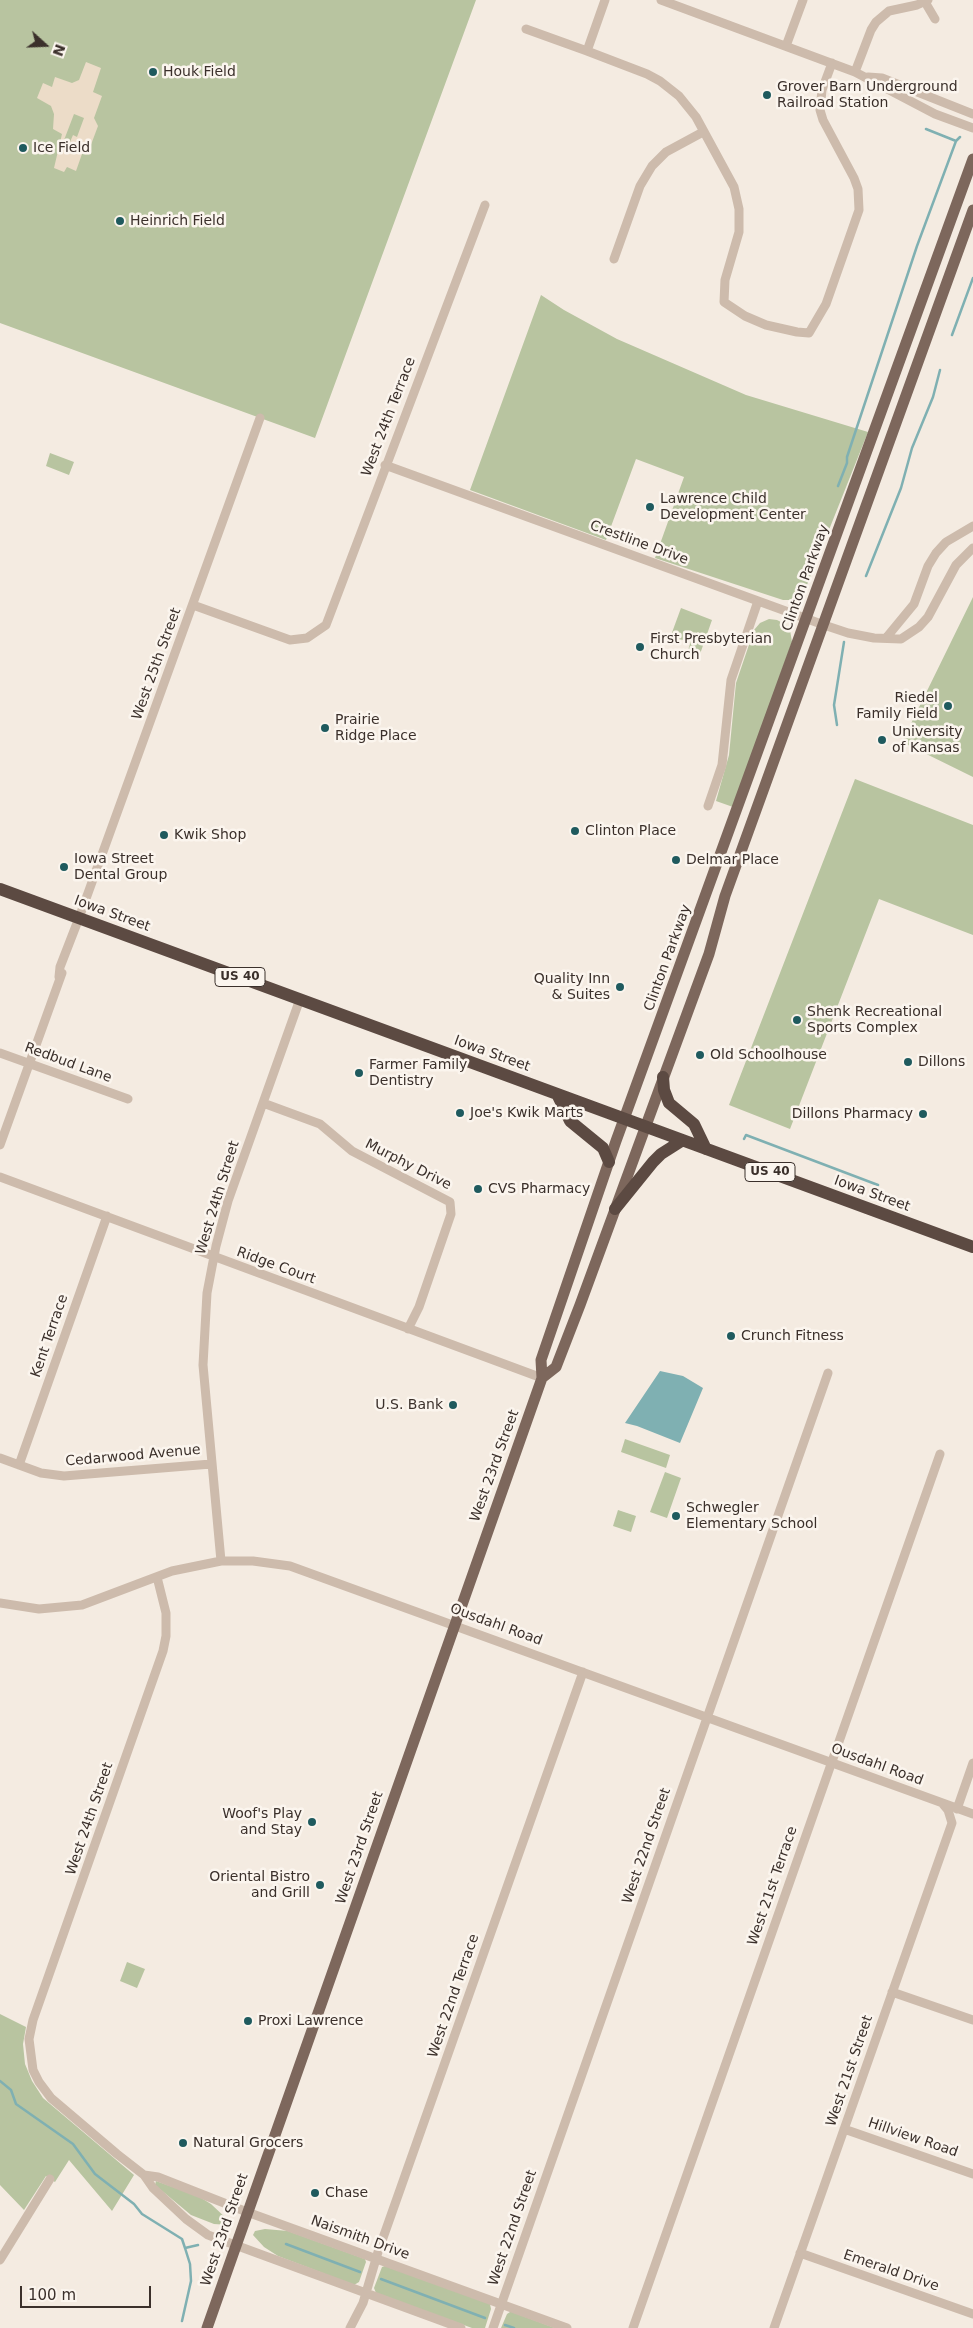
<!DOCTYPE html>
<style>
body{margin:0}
#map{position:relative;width:973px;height:2328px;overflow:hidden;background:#f4ebe1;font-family:"DejaVu Sans",sans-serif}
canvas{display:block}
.north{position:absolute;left:20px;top:20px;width:50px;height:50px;-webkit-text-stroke:4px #fbf5ee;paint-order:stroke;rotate:110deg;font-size:14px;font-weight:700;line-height:20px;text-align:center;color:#3b302b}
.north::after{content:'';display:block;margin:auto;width:18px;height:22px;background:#3b302b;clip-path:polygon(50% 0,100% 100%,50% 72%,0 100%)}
.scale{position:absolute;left:20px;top:2286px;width:131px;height:22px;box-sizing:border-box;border:2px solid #3b302b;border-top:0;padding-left:6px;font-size:15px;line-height:18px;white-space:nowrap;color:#3b302b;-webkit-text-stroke:4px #fbf5ee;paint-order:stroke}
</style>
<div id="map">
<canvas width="973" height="2328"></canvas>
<div class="north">N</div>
<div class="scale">100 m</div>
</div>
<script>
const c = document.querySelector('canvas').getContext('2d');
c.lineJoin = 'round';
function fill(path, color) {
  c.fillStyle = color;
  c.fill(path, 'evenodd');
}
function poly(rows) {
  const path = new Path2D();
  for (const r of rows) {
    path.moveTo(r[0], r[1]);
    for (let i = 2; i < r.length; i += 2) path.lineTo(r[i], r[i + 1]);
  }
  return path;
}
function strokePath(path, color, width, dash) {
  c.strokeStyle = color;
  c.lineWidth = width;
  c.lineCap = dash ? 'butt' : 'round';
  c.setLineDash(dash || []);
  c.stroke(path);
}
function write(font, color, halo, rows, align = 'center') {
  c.font = font + ' "DejaVu Sans",sans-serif';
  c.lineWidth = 5;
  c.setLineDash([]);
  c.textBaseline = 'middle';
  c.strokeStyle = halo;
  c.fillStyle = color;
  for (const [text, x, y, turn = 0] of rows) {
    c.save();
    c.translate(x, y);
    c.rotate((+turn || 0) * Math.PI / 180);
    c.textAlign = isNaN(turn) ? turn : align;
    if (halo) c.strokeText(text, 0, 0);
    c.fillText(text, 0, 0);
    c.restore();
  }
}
fill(poly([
 [0,0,476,0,315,438,0,323],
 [541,295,564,310,617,339,746,395,868,432,803,595,793,600,783,600,655,558,684,477,636,459,606,540,470,490],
 [50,453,74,462,69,475,46,466],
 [973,597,973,777,902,742],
 [681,608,712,620,700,654,688,650,691,641,670,638],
 [769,619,777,620,785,624,790,630,792,642,733,807,716,801,729,755,736,683,754,630,760,623],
 [855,779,973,825,973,935,879,899,790,1129,729,1105],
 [625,1439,670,1455,666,1468,621,1452],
 [665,1472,681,1478,667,1518,650,1512],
 [618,1510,636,1516,631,1532,613,1526],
 [127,1962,145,1969,137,1988,120,1981],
 [0,2014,26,2027,23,2044,25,2064,32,2081,43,2098,134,2175,112,2211,69,2160,55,2182,46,2176,24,2210,0,2185],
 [156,2181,198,2196,211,2204,228,2220,230,2225,214,2224,191,2215,155,2185],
 [265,2229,288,2231,365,2259,366,2262,359,2282,354,2285,278,2256,264,2247,253,2235,255,2231],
 [385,2266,490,2304,491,2309,485,2328,472,2328,376,2293,374,2288,382,2267],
 [510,2312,512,2312,555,2328,501,2328,507,2314]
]), '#b8c4a0');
fill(poly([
 [86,62,101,68,93,92,102,96,94,118,98,126,89,150,82,154,76,171,67,167,64,172,54,168,62,134,53,129,54,114,51,106,37,98,43,83,52,87,55,77,72,83,79,80],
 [74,114,84,118,77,137,73,135,70,142,75,144,71,152,61,148]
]), '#ecdcc8');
fill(poly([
 [660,1371,683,1376,703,1388,680,1443,637,1426,625,1423]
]), '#7fb0b2');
strokePath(poly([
 [926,129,956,141],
 [952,335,973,278],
 [838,486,847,463,847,457,917,246,956,141,960,137],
 [866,576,901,488,912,448,933,397,940,370],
 [837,725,834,705,844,642],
 [744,1139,746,1135,878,1185],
 [0,2081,11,2090,16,2104,73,2144,95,2174,134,2204,142,2214,182,2239,185,2248,198,2245],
 [286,2244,360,2272],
 [381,2279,485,2318],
 [182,2321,191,2281,190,2264,185,2248],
 [505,2325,514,2328]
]), '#7fb0b2', 2.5);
strokePath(poly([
 [605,0,587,51,647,74,660,81,679,96,696,117,734,187,739,209,739,232,725,280,724,302,745,316,766,325,797,332,809,333,826,304,859,210,858,189,854,178,823,120,820,110,822,90,832,63],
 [661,0,855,72,935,114,973,128],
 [925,2,935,19],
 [526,29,587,51],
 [786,46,803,0],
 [855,72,871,30,876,22,889,11,917,5,928,0],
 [868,77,882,78,973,114],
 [614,259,640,186,652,166,666,152,703,132],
 [385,465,824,625,848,633,874,638,901,639,919,627,928,617,956,565,973,548],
 [193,605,290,640,307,638,326,625,485,205],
 [886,638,914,604,928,566,936,553,946,542,973,526],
 [708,806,722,765,731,680,758,601],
 [59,977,60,967,79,918,260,418],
 [0,1053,128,1099],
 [263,1103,320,1124,352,1151,450,1202,451,1214,419,1307,408,1329],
 [0,1145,62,973],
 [0,1177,542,1378],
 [0,1458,41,1473,64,1476,211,1464],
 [19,1465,107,1216],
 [221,1561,203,1365,207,1293,216,1246,228,1201,300,999],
 [157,1577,166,1613,166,1636,163,1651,33,2020,29,2039,33,2070,39,2082,51,2098,117,2154,144,2175,153,2188,186,2219,208,2235,461,2328],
 [0,1603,39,1609,82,1605,172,1571,221,1561,253,1561,290,1566,973,1814],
 [957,1809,973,1763],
 [892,1992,973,2020],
 [844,2129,973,2174],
 [144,2175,158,2177,247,2212,567,2328],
 [800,2253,973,2314],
 [0,2260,50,2179],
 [350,2328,363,2303,378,2252,583,1672],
 [493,2328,828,1373],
 [633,2328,940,1454],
 [774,2328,952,1823,948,1810,943,1804]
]), '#cdbbac', 9);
strokePath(poly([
 [542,1378,556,1367,580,1305,709,954,725,896,973,210],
 [207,2328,542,1378,541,1360,616,1141,973,159]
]), '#7d675c', 11);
strokePath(poly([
 [0,889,973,1247],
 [663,1077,664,1090,669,1103,694,1124,706,1149],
 [557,1094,570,1121,603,1148,609,1162],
 [615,1209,653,1162,661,1154,683,1140]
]), '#5c4a42', 12);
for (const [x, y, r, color] of [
 [153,72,5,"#1f5a5e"],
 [767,95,5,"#1f5a5e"],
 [23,148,5,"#1f5a5e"],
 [120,221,5,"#1f5a5e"],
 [650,507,5,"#1f5a5e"],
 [640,647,5,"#1f5a5e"],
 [948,706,5,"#1f5a5e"],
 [325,728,5,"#1f5a5e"],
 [882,740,5,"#1f5a5e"],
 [575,831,5,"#1f5a5e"],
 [164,835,5,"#1f5a5e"],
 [676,860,5,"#1f5a5e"],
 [64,867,5,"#1f5a5e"],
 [620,987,5,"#1f5a5e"],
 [797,1020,5,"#1f5a5e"],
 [700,1055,5,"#1f5a5e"],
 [908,1062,5,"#1f5a5e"],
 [359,1073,5,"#1f5a5e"],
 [460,1113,5,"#1f5a5e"],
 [923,1114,5,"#1f5a5e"],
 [478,1189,5,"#1f5a5e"],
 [731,1336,5,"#1f5a5e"],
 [453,1405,5,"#1f5a5e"],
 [676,1516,5,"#1f5a5e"],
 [312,1822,5,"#1f5a5e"],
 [320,1885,5,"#1f5a5e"],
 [248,2021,5,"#1f5a5e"],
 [183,2143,5,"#1f5a5e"],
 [315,2193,5,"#1f5a5e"]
]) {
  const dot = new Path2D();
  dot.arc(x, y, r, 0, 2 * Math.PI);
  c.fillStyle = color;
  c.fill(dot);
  strokePath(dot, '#fbf5ee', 2);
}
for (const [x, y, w] of [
 [240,977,50],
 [770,1172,50]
]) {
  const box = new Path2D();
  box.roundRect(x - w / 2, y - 9.5, w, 19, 4);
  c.fillStyle = '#fbf5ee';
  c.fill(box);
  strokePath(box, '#3b302b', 1);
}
write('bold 12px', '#3b302b', null, [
 ["US 40",240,977],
 ["US 40",770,1172]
]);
write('14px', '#3b302b', '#fbf5ee', [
 ["Houk Field",163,72],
 ["Grover Barn Underground",777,87],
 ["Railroad Station",777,103],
 ["Ice Field",33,148],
 ["Heinrich Field",130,221],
 ["Lawrence Child",660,499],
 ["Development Center",660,515],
 ["First Presbyterian",650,639],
 ["Church",650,655],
 ["Riedel",938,698,"right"],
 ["Family Field",938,714,"right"],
 ["Prairie",335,720],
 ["Ridge Place",335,736],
 ["University",892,732],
 ["of Kansas",892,748],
 ["Clinton Place",585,831],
 ["Kwik Shop",174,835],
 ["Iowa Street",74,859],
 ["Dental Group",74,875],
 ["Delmar Place",686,860],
 ["Quality Inn",610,979,"right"],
 ["& Suites",610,995,"right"],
 ["Shenk Recreational",807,1012],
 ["Sports Complex",807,1028],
 ["Old Schoolhouse",710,1055],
 ["Dillons",918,1062],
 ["Farmer Family",369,1065],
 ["Dentistry",369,1081],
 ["Joe's Kwik Marts",470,1113],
 ["Dillons Pharmacy",913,1114,"right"],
 ["CVS Pharmacy",488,1189],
 ["Crunch Fitness",741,1336],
 ["U.S. Bank",443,1405,"right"],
 ["Schwegler",686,1508],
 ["Elementary School",686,1524],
 ["Woof's Play",302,1814,"right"],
 ["and Stay",302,1830,"right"],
 ["Oriental Bistro",310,1877,"right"],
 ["and Grill",310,1893,"right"],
 ["Proxi Lawrence",258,2021],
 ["Natural Grocers",193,2143],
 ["Chase",325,2193]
], 'left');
write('14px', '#3b302b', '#fbf5ee', [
 ["West 24th Terrace",389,417,-69],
 ["Crestline Drive",639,543,20],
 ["Clinton Parkway",806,578,-70],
 ["West 25th Street",157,664,-70],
 ["Iowa Street",112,914,20],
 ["Clinton Parkway",668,958,-70],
 ["Iowa Street",492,1054,20],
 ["Redbud Lane",68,1063,20],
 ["Murphy Drive",408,1165,27],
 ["Iowa Street",872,1194,20],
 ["West 24th Street",218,1198,-73],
 ["Ridge Court",276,1266,20],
 ["Kent Terrace",50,1336,-71],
 ["Cedarwood Avenue",133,1456,-5],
 ["West 23rd Street",495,1466,-70],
 ["Ousdahl Road",496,1625,20],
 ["Ousdahl Road",877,1765,20],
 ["West 24th Street",90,1819,-71],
 ["West 22nd Street",647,1846,-71],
 ["West 23rd Street",360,1848,-71],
 ["West 21st Terrace",773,1886,-71],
 ["West 22nd Terrace",454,1996,-71],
 ["West 21st Street",850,2071,-71],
 ["Hillview Road",913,2138,19],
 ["West 22nd Street",513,2228,-71],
 ["West 23rd Street",225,2230,-71],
 ["Naismith Drive",360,2238,20],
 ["Emerald Drive",891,2271,19]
]);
</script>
